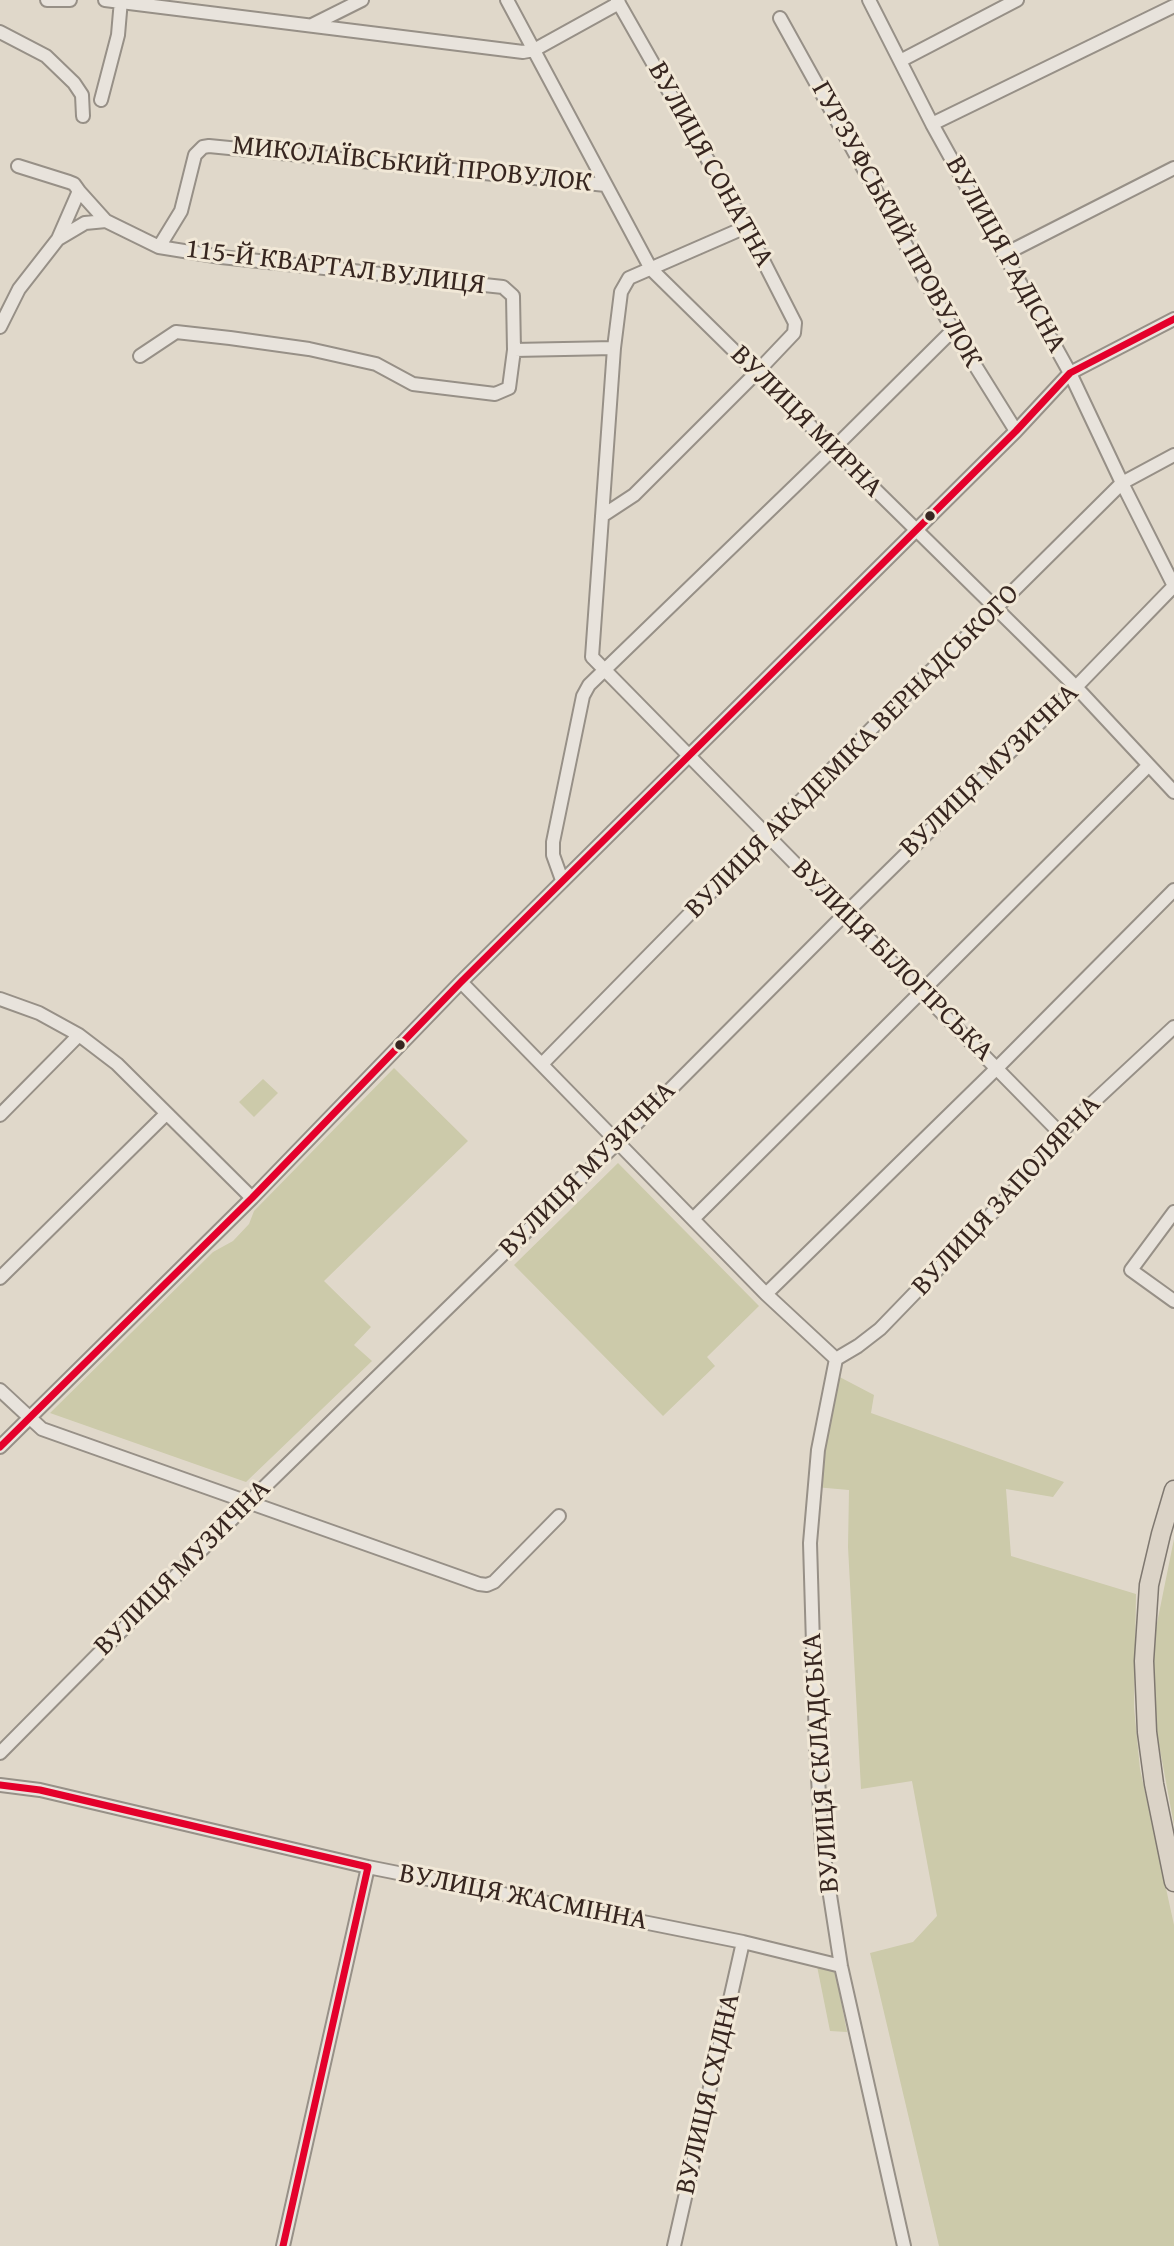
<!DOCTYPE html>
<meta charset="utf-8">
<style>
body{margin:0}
canvas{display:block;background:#e0d8ca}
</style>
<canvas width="1174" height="2246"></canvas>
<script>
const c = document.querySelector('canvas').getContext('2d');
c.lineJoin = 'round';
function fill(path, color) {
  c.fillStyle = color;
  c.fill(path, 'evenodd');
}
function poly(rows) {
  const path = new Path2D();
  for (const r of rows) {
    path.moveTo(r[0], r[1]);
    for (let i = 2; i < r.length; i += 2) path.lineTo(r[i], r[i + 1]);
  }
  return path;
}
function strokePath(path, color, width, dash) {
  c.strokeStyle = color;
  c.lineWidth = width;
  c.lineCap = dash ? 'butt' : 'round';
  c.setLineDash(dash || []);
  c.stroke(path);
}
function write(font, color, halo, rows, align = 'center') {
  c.font = font + ' "Gentium Book Plus",serif';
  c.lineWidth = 6;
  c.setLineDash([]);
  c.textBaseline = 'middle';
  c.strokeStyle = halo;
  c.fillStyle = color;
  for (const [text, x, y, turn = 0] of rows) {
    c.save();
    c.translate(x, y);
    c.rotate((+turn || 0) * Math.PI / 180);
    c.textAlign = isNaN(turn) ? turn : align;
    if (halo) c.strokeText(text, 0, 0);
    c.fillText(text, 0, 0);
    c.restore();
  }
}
fill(poly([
 [394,1068,468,1141,324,1281,371,1327,354,1345,372,1361,246,1482,50,1413,213,1252,233,1241,249,1224,254,1211],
 [263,1079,278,1093,254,1117,239,1102],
 [618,1163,759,1306,707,1357,715,1366,663,1416,514,1265],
 [832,1373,874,1395,871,1413,1064,1482,1053,1497,1006,1489,1011,1556,1136,1594,1134,1707,1140,1769,1174,1925,1174,2246,939,2246,870,1953,913,1942,937,1916,912,1781,861,1789,848,1547,849,1490,815,1487],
 [1174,1539,1174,1825,1152,1707,1155,1633],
 [817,1966,835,1970,847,2032,830,2031]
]), '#cccaaa');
const minor = poly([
 [47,0,70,0],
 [105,0,523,52,534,50,619,3],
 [507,0,651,269,1076,687,1174,792],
 [869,0,932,124,1070,373,1122,483,1174,586],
 [780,18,953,330,1016,431],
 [312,25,362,0],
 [0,32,46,56,74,83,82,95,83,116],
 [900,61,1017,0],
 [101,100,118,35,121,0],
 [932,124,1174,6],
 [79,191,106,221,159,247,221,257,503,287,513,296,514,350,509,388,495,394,413,384,376,364,309,349,230,338,176,332,140,356],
 [746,227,629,278,621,292,614,348,592,657,1060,1133],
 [58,239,85,223,106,221],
 [159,247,181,211,195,155,203,147,209,146,606,185],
 [1005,254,1174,168],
 [0,327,19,289,58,239,79,191,74,184,69,182,18,166],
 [514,350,614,348],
 [602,516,634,495,757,372,794,333,795,323,746,227,617,0],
 [562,880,553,855,553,842,583,696,589,685,833,449,953,330],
 [461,982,766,1294,836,1359],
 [0,999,39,1013,79,1035,117,1064,252,1198],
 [542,1064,881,719,996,608,1122,483,1174,455],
 [0,1115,79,1035],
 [1174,1212,1131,1270,1174,1301],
 [693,1219,1148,766],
 [0,1278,166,1114],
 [766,1294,997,1068,1174,890],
 [836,1359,818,1450,810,1543,816,1745,822,1844,841,1966,904,2246],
 [836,1359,858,1346,880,1329,1026,1178,1060,1133,1174,1027],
 [0,1390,42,1429,479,1584,487,1585,494,1582,559,1516],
 [0,1447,252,1198,461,982,1016,431,1070,373,1174,319],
 [0,1753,249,1502,618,1142,846,913,1076,687,1174,586],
 [0,1785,40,1790,368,1867,743,1942,841,1966],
 [283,2246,368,1867],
 [674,2246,743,1942]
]);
const highway = poly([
 [1174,1490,1161,1534,1149,1585,1144,1661,1147,1732,1154,1784,1174,1882]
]);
strokePath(minor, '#979087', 16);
strokePath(highway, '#7f7870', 21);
strokePath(minor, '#e8e3dc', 12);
strokePath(highway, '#dbd3c7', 18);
strokePath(poly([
 [0,1447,252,1198,461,982,1016,431,1070,373,1174,319],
 [0,1785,40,1790,368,1867],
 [283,2246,368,1867]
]), '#e4002b', 7);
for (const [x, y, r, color] of [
 [930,516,6,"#372620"],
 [400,1045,6,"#372620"]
]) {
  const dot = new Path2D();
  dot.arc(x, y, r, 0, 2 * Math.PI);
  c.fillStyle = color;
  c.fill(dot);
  strokePath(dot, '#f1e8d7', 2.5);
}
write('28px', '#372620', '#f1e8d7', [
 ["МИКОЛАЇВСЬКИЙ ПРОВУЛОК",412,165,6],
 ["ВУЛИЦЯ СОНАТНА",710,165,61],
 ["ГУРЗУФСЬКИЙ ПРОВУЛОК",896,225,61],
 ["ВУЛИЦЯ РАДІСНА",1005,255,61],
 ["115-Й КВАРТАЛ ВУЛИЦЯ",335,268,7],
 ["ВУЛИЦЯ МИРНА",806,422,45],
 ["ВУЛИЦЯ АКАДЕМІКА ВЕРНАДСЬКОГО",853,752,-45],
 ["ВУЛИЦЯ МУЗИЧНА",990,771,-44],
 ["ВУЛИЦЯ БІЛОГІРСЬКА",892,961,45],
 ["ВУЛИЦЯ МУЗИЧНА",588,1170,-45],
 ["ВУЛИЦЯ ЗАПОЛЯРНА",1007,1196,-47],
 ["ВУЛИЦЯ МУЗИЧНА",183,1568,-45],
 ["ВУЛИЦЯ СКЛАДСЬКА",822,1763,-94],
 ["ВУЛИЦЯ ЖАСМІННА",523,1898,11],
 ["ВУЛИЦЯ СХІДНА",709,2094,-77]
]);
</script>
